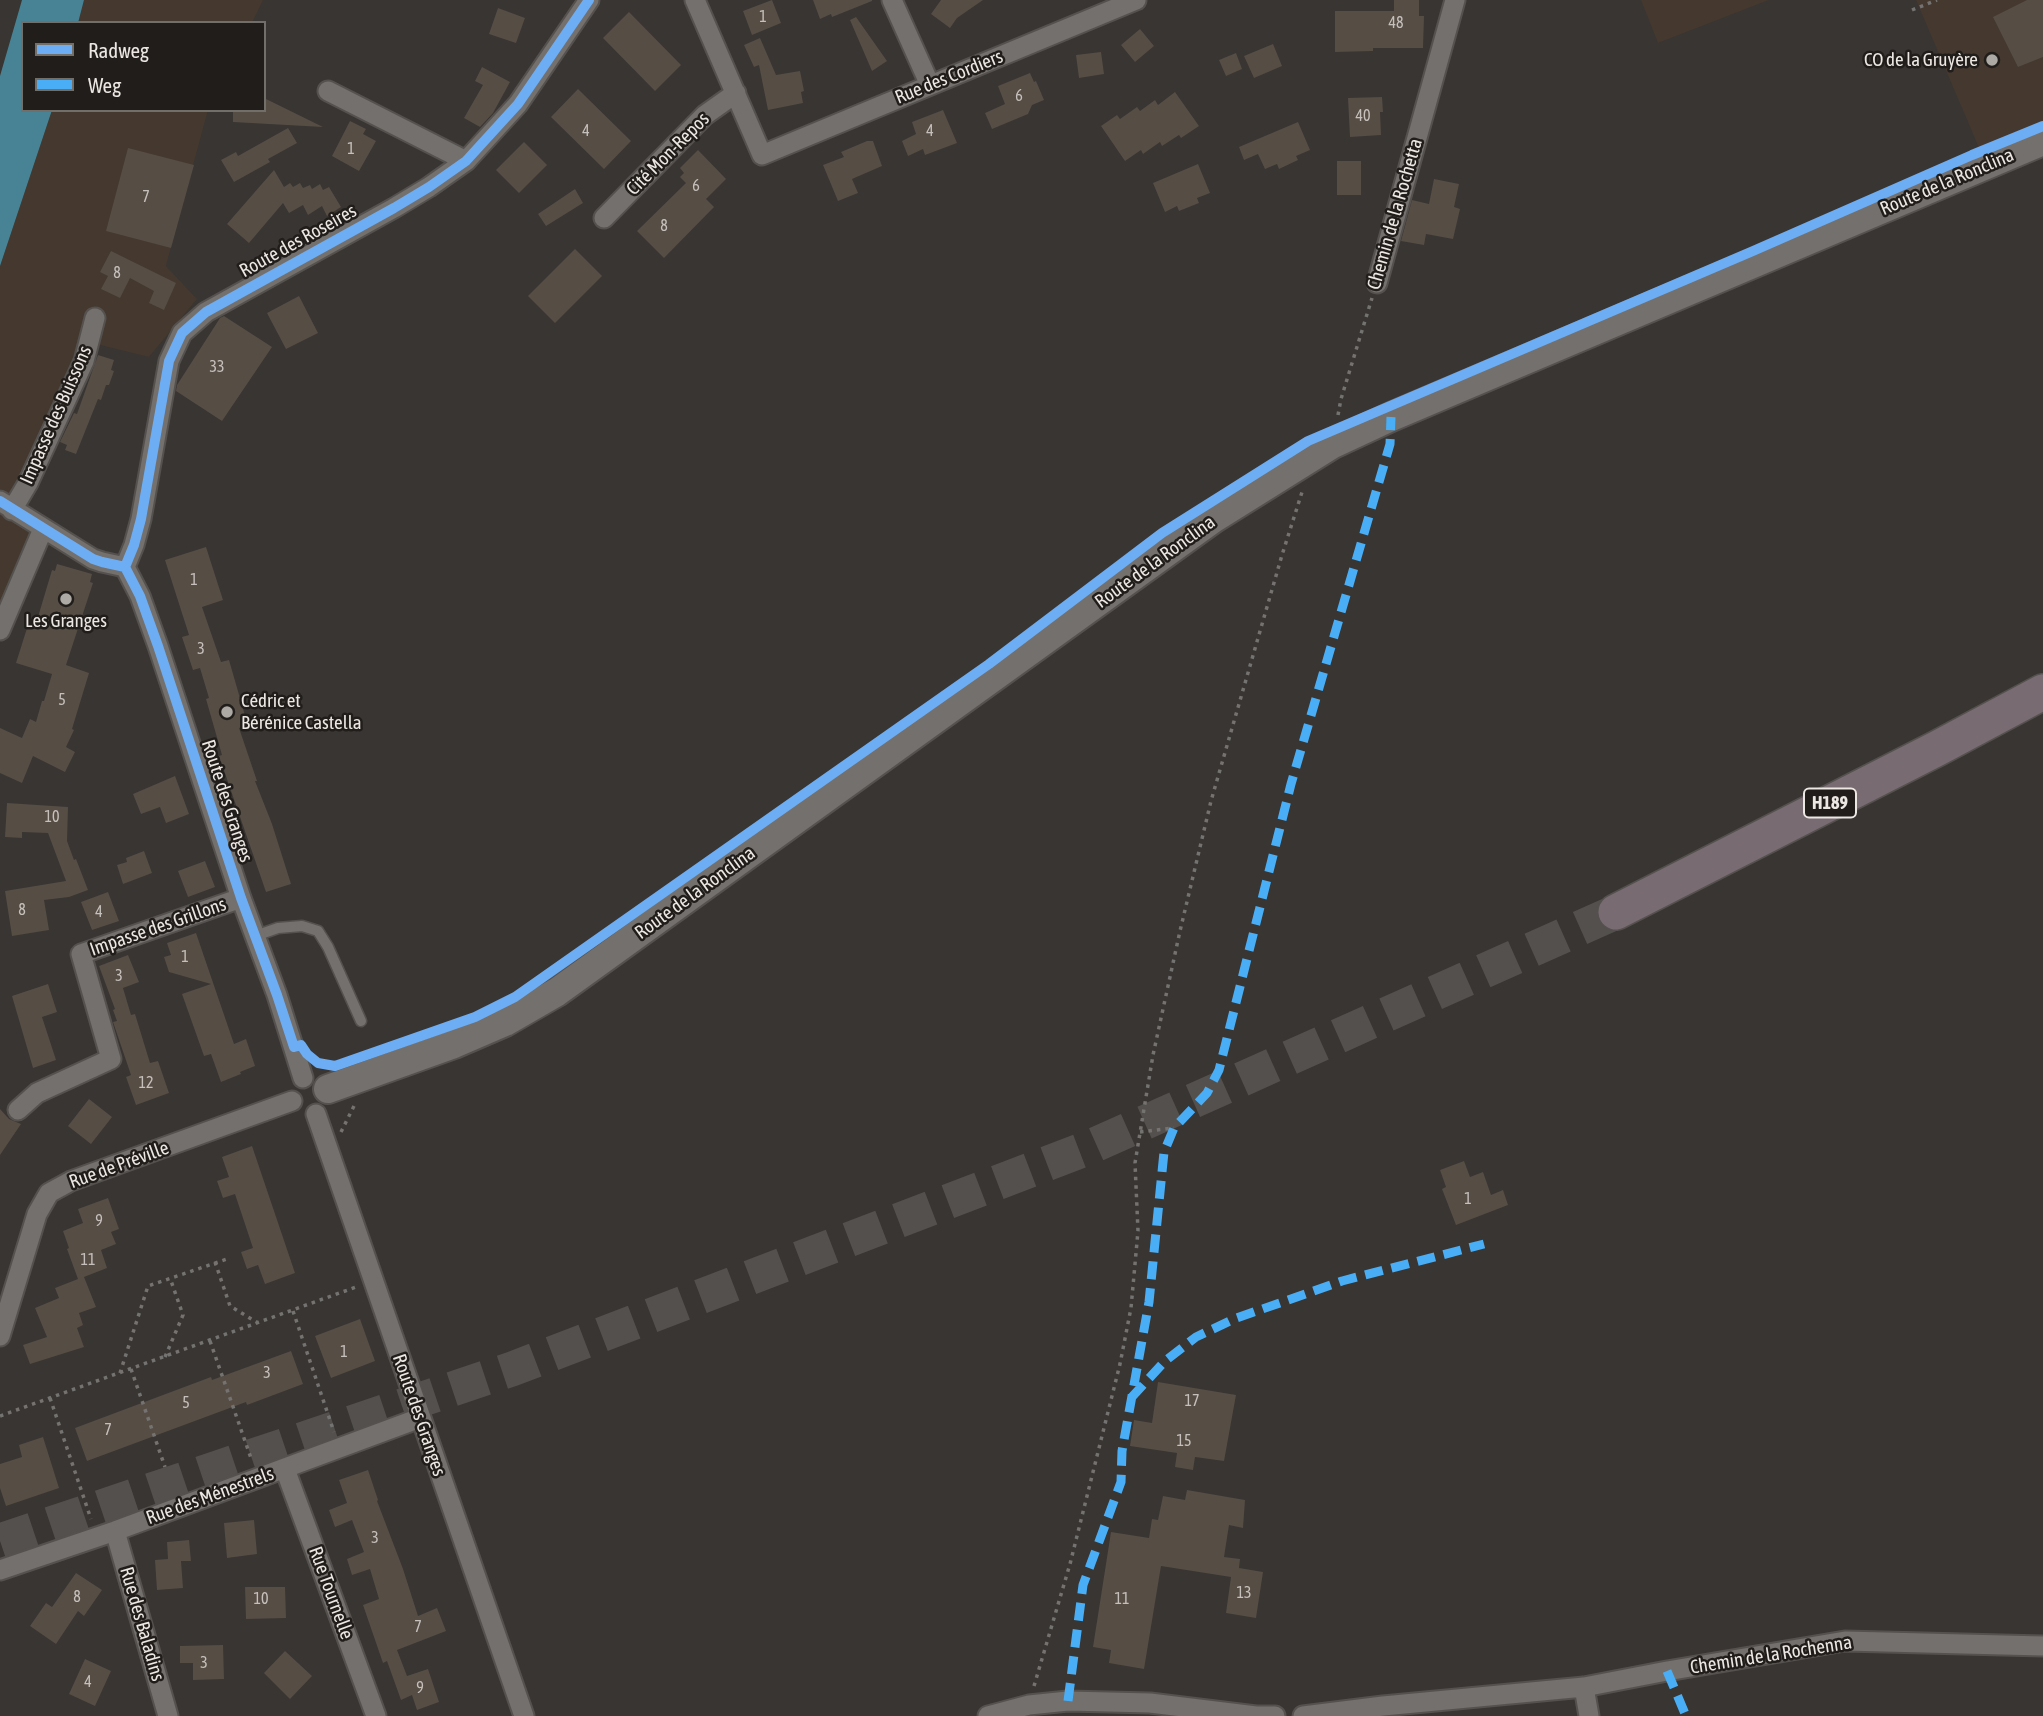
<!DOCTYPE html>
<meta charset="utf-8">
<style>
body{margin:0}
#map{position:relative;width:2043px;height:1716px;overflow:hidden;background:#383532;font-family:"Asap Condensed",sans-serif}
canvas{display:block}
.legend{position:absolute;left:21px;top:21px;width:245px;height:91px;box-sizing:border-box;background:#201d1a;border:2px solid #726e6a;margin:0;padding:9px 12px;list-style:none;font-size:21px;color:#ece7e3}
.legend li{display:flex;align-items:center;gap:14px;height:35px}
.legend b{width:35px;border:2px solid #726e6a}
</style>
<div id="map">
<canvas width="2043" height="1716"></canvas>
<ul class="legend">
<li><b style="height:9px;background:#6dadf4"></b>Radweg</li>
<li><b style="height:9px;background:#49aef6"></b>Weg</li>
</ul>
</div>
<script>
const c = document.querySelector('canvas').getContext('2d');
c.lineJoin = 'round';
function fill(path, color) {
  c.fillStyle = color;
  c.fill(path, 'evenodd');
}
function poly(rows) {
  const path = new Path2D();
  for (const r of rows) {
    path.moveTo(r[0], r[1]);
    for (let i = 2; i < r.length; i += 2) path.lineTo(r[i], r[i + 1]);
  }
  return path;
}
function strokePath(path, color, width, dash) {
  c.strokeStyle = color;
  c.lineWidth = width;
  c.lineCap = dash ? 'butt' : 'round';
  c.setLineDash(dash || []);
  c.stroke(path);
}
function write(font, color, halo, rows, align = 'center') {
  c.font = font + ' "Asap Condensed",sans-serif';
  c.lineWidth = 5;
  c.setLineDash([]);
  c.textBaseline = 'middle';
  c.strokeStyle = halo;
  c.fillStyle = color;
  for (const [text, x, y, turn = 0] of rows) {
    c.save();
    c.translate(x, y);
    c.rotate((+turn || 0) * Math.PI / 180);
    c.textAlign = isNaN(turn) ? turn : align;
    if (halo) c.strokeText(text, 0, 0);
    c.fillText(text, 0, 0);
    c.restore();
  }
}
fill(poly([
 [84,0,263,0,252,23,78,23],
 [1641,0,1769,0,1658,43],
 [1916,0,2043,0,2043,121,1979,148],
 [52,110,208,110,166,266,197,299,149,357,92,343,13,509,43,529,0,627,0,266]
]), '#44382f');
fill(poly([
 [22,0,84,0,78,23,23,23,23,110,52,110,0,266,0,76]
]), '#478394');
fill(poly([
 [772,0,781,23,752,35,743,11],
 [813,0,872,0,872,1,832,17,831,14,820,19],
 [941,0,983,0,957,18,950,28,931,14],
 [1394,0,1419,0,1419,16,1424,16,1423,48,1373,48,1373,51,1335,52,1335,11,1394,11],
 [2027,0,2043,0,2043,57,2018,67,1993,17],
 [498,8,525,18,516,43,489,34],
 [629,12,681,65,655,91,603,38],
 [856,17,887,61,872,71,850,20],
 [1140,29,1154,46,1135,62,1121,45],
 [760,38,776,75,800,71,804,91,801,92,803,103,768,110,759,65,754,67,744,45],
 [1273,44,1282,66,1254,78,1244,56],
 [1101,52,1104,74,1079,78,1076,55],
 [1236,53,1242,69,1226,76,1219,60],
 [482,67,510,82,493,113,480,127,464,118,483,85,475,81],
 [1030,73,1034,82,1036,81,1044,100,1032,105,1028,114,992,129,985,113,1005,104,998,86],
 [578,89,631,141,604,169,551,117],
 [1175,92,1199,126,1181,138,1179,135,1162,146,1160,142,1143,154,1141,150,1125,161,1101,126,1117,115,1120,119,1137,107,1140,111,1155,100,1158,105],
 [1382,97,1383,112,1380,112,1381,135,1350,137,1348,98],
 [264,98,323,127,233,122,233,110,264,110],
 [943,110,957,143,925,155,923,149,908,156,902,141,916,134,912,122],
 [350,121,366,129,363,134,376,141,359,171,332,156],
 [1298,122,1310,150,1296,156,1298,160,1279,169,1277,164,1265,169,1258,154,1244,160,1239,147],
 [288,128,297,143,268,159,270,162,234,182,221,160,236,152,238,156],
 [867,141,873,141,882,166,852,179,858,193,838,201,823,165,844,157,841,152],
 [524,142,547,165,519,193,496,170],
 [128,148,194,165,171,248,106,231],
 [698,150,726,179,706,199,714,207,664,258,637,231,686,183,680,177,684,173,680,168],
 [1337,161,1361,161,1361,195,1337,195],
 [1198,164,1210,193,1197,198,1199,203,1179,211,1177,206,1165,212,1153,183],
 [274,170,284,187,290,183,293,187,300,183,303,188,310,185,312,189,320,184,323,190,329,187,341,207,327,216,322,206,308,215,303,205,289,213,283,203,249,243,227,224],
 [1434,179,1459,184,1454,207,1460,209,1453,239,1426,234,1424,245,1401,241,1412,200,1429,204],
 [575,189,583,203,546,226,538,214],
 [575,249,602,276,555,323,528,296],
 [111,251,176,283,164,310,149,303,154,291,130,278,120,298,101,289,108,276,100,272],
 [299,296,318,333,286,349,267,313],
 [224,316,272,347,222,421,176,391,177,385,220,318],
 [98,355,114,360,111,370,114,371,109,385,106,385,101,400,98,399,76,454,65,450,67,445,60,442,74,413,77,414],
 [206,547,223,600,202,607,221,662,229,660,248,726,239,728,257,781,255,781,272,824,291,884,266,892,219,756,222,755,206,699,209,698,200,668,193,670,182,637,189,635,165,560],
 [57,564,92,574,90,582,93,583,66,665,89,673,72,729,74,730,66,747,75,752,65,772,33,756,22,783,0,773,0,728,22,738,30,719,36,722,42,701,44,701,52,674,16,663,28,625,35,627,52,570,55,571],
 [175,776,189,814,166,823,160,807,141,814,133,794],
 [7,803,68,807,67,841,74,860,76,859,88,890,69,897,44,900,49,930,12,936,5,891,66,881,48,833,22,832,22,838,5,837],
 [144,851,152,873,123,884,117,865,127,862,126,858],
 [205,861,215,887,188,897,178,871],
 [108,892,119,921,92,930,81,902],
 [196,933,234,1044,246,1039,255,1066,240,1072,241,1074,221,1082,211,1054,204,1056,182,994,211,984,169,972,164,957,171,955,167,943],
 [128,955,139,982,123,988,131,1015,135,1014,150,1063,158,1061,169,1093,136,1105,126,1077,131,1075,113,1022,117,1021,113,1010,115,1009,99,966],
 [48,984,57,1012,42,1017,56,1060,33,1068,12,996],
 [89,1099,112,1117,91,1144,68,1126],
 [0,1109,9,1119,21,1124,0,1155],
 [252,1146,295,1273,265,1284,258,1265,247,1269,241,1252,253,1248,235,1194,223,1198,217,1181,229,1177,222,1157],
 [1464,1161,1470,1177,1483,1172,1491,1195,1503,1190,1508,1205,1456,1225,1442,1189,1446,1187,1440,1170],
 [108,1198,119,1229,111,1232,116,1244,101,1250,107,1268,84,1277,96,1307,79,1313,83,1325,77,1328,84,1347,30,1364,23,1345,47,1337,35,1308,59,1298,55,1288,78,1279,67,1249,69,1248,63,1231,83,1223,78,1209],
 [360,1319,375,1361,331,1378,315,1336],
 [291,1351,303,1384,247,1405,246,1402,87,1461,75,1428,211,1377,212,1380],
 [1158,1382,1236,1395,1224,1461,1195,1457,1193,1470,1175,1467,1177,1453,1130,1446,1134,1420,1152,1423],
 [43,1437,59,1488,6,1506,0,1488,0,1464,22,1457,19,1445],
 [368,1470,378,1500,377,1501,403,1569,418,1616,437,1608,446,1631,397,1650,407,1676,428,1669,439,1702,417,1710,412,1695,401,1700,387,1661,383,1663,363,1605,379,1599,370,1569,352,1575,347,1559,364,1552,352,1520,335,1527,329,1510,347,1503,339,1480],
 [1187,1490,1245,1500,1243,1528,1229,1525,1224,1557,1240,1559,1239,1568,1263,1572,1256,1618,1226,1613,1231,1577,1161,1566,1144,1669,1109,1663,1111,1650,1093,1647,1111,1532,1149,1538,1152,1519,1158,1520,1163,1496,1185,1500],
 [254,1520,257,1554,227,1558,224,1523],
 [189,1540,191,1561,181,1561,183,1588,157,1590,155,1560,168,1559,167,1542],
 [76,1573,102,1590,84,1616,78,1611,56,1644,30,1626,46,1603,52,1607],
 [245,1587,285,1587,286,1618,246,1619],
 [223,1645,224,1679,193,1680,193,1663,180,1663,180,1646],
 [285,1651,312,1676,290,1699,264,1673],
 [85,1659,111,1671,95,1706,69,1694]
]), '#564d45');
strokePath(poly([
 [0,1541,512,1369,1090,1147,1616,912]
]), '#53504d', 35, [35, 18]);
const lane = poly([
 [255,936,278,928,302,926,318,931,328,947,361,1021]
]);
const street = poly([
 [695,0,762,155,1136,0],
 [892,0,930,85],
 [328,91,466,161],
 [604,218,705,115,736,93],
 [1377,283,1455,0],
 [0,501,93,559,102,562,125,567],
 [12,510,28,483,84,361,95,318],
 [125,567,134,545,141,519,169,361,182,333,206,312,394,208,429,187,466,161,518,104,589,0],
 [125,567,140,596,158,646,241,898,277,995,303,1078],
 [0,630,43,529],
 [18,1110,37,1093,111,1059,81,954,241,898],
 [316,1114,524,1716],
 [0,1336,37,1214,49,1193,71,1181,292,1101],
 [285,1469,376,1716],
 [115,1531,168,1716],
 [0,1570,115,1531,420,1418],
 [1584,1687,1589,1716],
 [988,1716,1029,1705,1068,1701,1150,1703,1256,1716,1275,1716],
 [1303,1716,1383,1706,1584,1687,1667,1671,1845,1641,2043,1646]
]);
const secondary = poly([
 [328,1089,454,1044,505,1022,557,992,1213,519,1333,444,1391,417,2043,141]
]);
const highway = poly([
 [1616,912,1938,748,2043,692]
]);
strokePath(lane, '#55514f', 13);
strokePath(street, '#55514f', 23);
strokePath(secondary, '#55514f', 32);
strokePath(highway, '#55514f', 38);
strokePath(poly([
 [1912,10,1937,0],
 [1338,415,1341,399,1372,298],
 [341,1132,355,1104],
 [1140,1132,1174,1128],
 [215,1262,230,1306,258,1323],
 [293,1311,334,1432],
 [210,1341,252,1461],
 [165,1357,183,1315,170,1278],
 [131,1369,165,1467],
 [120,1373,148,1286,227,1259],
 [50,1398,91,1519],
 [0,1416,356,1287],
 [1034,1686,1070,1564,1120,1364,1131,1308,1138,1231,1135,1163,1153,1055,1180,931,1211,801,1282,555,1303,489]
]), '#757371', 3.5, [3.5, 5]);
strokePath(lane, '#73706d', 10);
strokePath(street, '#73706d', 19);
strokePath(secondary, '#73706d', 28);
strokePath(highway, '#786c72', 35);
strokePath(poly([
 [1131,1398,1165,1361,1196,1337,1234,1319,1342,1281,1484,1244],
 [1667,1671,1686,1716],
 [1068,1701,1083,1585,1121,1482,1122,1451,1149,1302,1164,1152,1174,1128,1207,1093,1219,1070,1291,784,1390,444,1391,417]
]), '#49aef6', 9, [18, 9]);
strokePath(poly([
 [0,501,93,559,102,562,125,567],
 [125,567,140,596,158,646,241,898,277,995,294,1047,301,1045,307,1054,318,1063,335,1066,475,1017,515,997,989,664,1162,533,1308,441,1753,251,1972,155,2043,126],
 [125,567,134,545,141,519,169,361,182,333,206,312,394,208,429,187,466,161,518,104,589,0]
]), '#6dadf4', 10);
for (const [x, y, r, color] of [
 [1992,60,7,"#ada9a5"],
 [66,599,7,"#ada9a5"],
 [227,712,7,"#ada9a5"]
]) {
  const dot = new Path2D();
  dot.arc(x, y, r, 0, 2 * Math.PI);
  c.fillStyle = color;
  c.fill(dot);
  strokePath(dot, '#201d1a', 2.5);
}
write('16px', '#c6c0bc', null, [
 ["1",763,17],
 ["48",1396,23],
 ["6",1019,96],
 ["40",1363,116],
 ["4",586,131],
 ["4",930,131],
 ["1",351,149],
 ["6",696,186],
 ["7",146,197],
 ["8",664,226],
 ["8",117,273],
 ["33",217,367],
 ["1",194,580],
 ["3",201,649],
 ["5",62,700],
 ["10",52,817],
 ["8",22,910],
 ["4",99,912],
 ["1",185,957],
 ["3",119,976],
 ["12",146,1083],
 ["1",1468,1199],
 ["9",99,1221],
 ["11",88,1260],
 ["1",344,1352],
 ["3",267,1373],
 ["17",1192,1401],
 ["5",186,1403],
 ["7",108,1430],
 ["15",1184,1441],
 ["3",375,1538],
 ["13",1244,1593],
 ["8",77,1597],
 ["10",261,1599],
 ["11",1122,1599],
 ["7",418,1627],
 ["3",204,1663],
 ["4",88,1682],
 ["9",420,1688]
]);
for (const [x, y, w] of [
 [1830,803,52]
]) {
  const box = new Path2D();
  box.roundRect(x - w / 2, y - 14.5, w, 29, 5);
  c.fillStyle = '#201d1a';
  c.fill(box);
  strokePath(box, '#ece7e3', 2);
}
write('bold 18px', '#ece7e3', null, [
 ["H189",1830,803]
]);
write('19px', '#ece7e3', '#201d1a', [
 ["CO de la Gruyère",1978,60],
 ["Les Granges",66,621,"center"],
 ["Cédric et",241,701,"left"],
 ["Bérénice Castella",241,723,"left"]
], 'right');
write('19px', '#ece7e3', '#201d1a', [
 ["Rue des Cordiers",949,77,-22],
 ["Cité Mon-Repos",668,154,-45],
 ["Route de la Ronclina",1947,182,-23],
 ["Chemin de la Rochetta",1395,214,-74],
 ["Route des Roseires",298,241,-29],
 ["Impasse des Buissons",56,415,-66],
 ["Route de la Ronclina",1155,562,-36],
 ["Route des Granges",227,801,72],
 ["Route de la Ronclina",695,893,-36],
 ["Impasse des Grillons",158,927,-19],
 ["Rue de Préville",119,1165,-20],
 ["Route des Granges",419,1415,71],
 ["Rue des Ménestrels",210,1496,-20],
 ["Rue Tournelle",331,1593,70],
 ["Rue des Baladins",142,1624,74],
 ["Chemin de la Rochenna",1771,1655,-9]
]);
</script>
